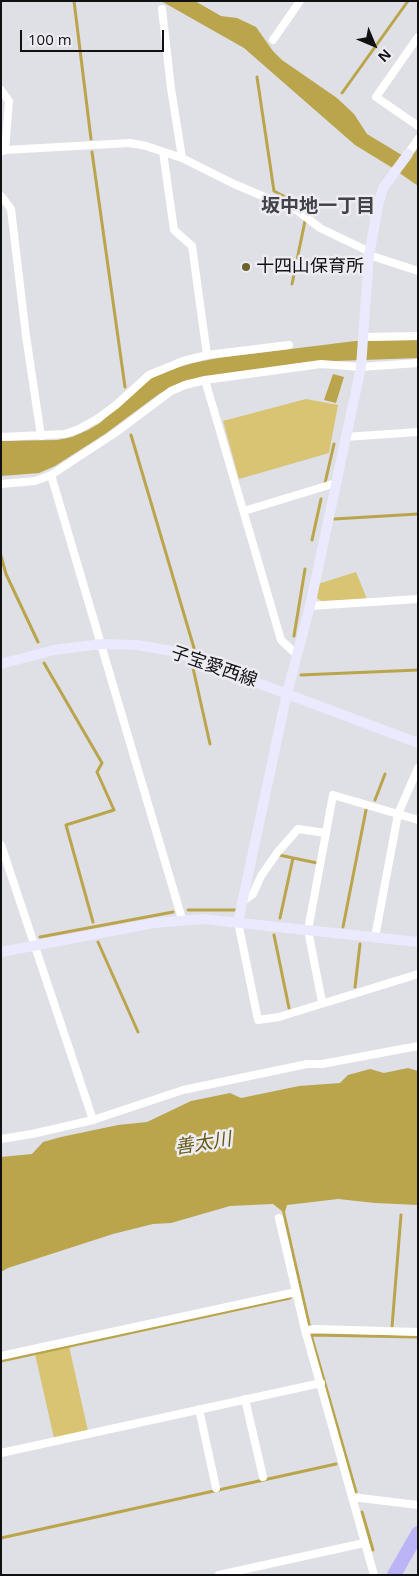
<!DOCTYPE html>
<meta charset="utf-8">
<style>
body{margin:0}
#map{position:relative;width:419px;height:1576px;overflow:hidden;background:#dfdfe6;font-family:"Open Sans",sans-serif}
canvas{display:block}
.frame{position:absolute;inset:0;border:2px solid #111113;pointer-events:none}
.north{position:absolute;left:349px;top:20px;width:50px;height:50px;-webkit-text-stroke:4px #edecf3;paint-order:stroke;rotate:135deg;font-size:14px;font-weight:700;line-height:20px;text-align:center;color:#111113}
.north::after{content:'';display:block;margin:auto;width:18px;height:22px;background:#111113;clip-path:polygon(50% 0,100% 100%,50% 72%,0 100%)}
.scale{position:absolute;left:20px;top:30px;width:144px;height:22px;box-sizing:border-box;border:2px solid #111113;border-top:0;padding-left:6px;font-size:15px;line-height:18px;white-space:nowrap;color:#111113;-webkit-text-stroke:4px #edecf3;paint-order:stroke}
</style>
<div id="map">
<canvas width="419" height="1576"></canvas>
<div class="frame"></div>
<div class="north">N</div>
<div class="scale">100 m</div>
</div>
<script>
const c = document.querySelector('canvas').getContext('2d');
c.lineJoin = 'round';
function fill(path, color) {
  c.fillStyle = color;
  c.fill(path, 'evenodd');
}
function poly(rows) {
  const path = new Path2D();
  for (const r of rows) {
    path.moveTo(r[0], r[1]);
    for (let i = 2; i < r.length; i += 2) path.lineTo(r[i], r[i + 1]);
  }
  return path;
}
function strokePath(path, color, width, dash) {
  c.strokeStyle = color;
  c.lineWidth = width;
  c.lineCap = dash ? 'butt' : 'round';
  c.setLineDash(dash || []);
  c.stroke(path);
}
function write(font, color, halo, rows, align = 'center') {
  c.font = font + ' "Open Sans","Noto Sans JP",sans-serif';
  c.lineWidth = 5;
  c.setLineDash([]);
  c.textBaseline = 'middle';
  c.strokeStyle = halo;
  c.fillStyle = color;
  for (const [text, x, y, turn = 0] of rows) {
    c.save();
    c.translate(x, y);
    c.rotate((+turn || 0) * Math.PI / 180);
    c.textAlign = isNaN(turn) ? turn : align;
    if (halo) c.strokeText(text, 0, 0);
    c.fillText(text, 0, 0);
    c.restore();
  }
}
fill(poly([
 [306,399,338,405,329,453,239,479,223,421],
 [356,572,367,599,321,601,316,597,318,584],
 [69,1346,88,1431,54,1438,35,1354]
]), '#d8c473');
fill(poly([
 [161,1,195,1,221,16,237,18,256,27,273,51,282,60,337,98,354,114,367,134,400,154,412,156,418,148,418,186,391,167,355,145,244,48],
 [418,340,418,358,308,362,187,380,173,386,159,394,105,434,55,466,39,473,1,476,1,441,57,440,72,437,88,430,100,423,144,384,154,376,166,371,193,363,218,358,323,345,355,341],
 [333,374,344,377,336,403,324,400],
 [408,1068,418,1071,418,1205,375,1203,338,1199,287,1205,285,1212,311,1326,308,1326,282,1211,273,1204,230,1206,171,1223,153,1224,113,1234,8,1268,1,1272,1,1157,32,1154,43,1142,61,1137,118,1125,147,1122,191,1101,230,1093,241,1098,299,1086,340,1083,348,1075,370,1069,384,1073]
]), '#baa54c');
strokePath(poly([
 [74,1,91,139],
 [257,77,274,191,308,209],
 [342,93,408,1],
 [92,152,125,387],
 [292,284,305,221],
 [131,435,194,648],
 [325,483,334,444],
 [334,519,418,514],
 [312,540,321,499],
 [1,556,6,574,38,642],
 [294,636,305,569],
 [44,663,102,763,97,772,114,810,66,825,93,922],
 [193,668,210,744],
 [301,675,418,670],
 [375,800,385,774],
 [279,855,317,863],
 [188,910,236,910],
 [280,918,293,858],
 [343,927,366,810],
 [274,935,289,1008],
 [40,937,173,912],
 [98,942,138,1032],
 [355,987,360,944],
 [392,1327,401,1215],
 [1,1361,290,1298],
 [356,1492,311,1335,418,1337],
 [362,1512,373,1550],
 [1,1538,336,1464]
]), '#baa54c', 3);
strokePath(poly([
 [162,9,171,88,182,158],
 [418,37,376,97,418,126],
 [273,40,300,1],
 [1,90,9,101,5,150],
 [1,152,5,150,130,143,146,146,182,158,234,184,298,211,320,228,370,252],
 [163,152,174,230,192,246,207,355],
 [408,154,418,139],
 [1,196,11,209,26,336,41,436],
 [369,255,418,271],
 [364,337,418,336],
 [205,380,281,640,297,655],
 [1,437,65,434,79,429,97,419,116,405,149,375,183,361,207,355,289,345],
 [345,437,418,432],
 [51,475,182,919],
 [1,484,35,481,51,475,115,433,171,391,185,385,205,380,321,364,361,367,418,363],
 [244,511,336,483],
 [310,606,418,599],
 [1,845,93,1120],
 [243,901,253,894,261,876,277,853,298,829,326,833],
 [238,922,258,1020,279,1017,418,974],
 [375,937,398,814,418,768],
 [322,1002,308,930,333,795,418,820],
 [1,1139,32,1134,93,1120,183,1090,307,1064,322,1064,418,1046],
 [279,1218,305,1330,374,1575],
 [305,1330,316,1329,418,1332],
 [1,1356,296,1292],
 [245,1399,263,1477],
 [199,1409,216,1488],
 [1,1453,321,1383],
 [352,1497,418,1505],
 [219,1575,364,1543]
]), '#fff', 8);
strokePath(poly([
 [1,664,54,650,102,644,137,645,172,651,418,743],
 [238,922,287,693,310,606,361,367,369,255,378,206,383,188,408,154],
 [1,952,154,923,203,919,418,942]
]), '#ebe9fd', 10);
strokePath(poly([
 [394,1575,418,1533]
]), '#bbb5f7', 14);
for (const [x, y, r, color] of [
 [246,267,5,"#6d612e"]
]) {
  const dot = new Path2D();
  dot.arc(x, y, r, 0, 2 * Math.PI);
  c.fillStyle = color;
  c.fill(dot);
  strokePath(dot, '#edecf3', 2);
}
write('18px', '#111113', '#edecf3', [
 ["十四山保育所",256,267]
], 'left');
write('18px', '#111113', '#edecf3', [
 ["子宝愛西線",214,667,19]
]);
write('bold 19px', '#434248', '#edecf3', [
 ["坂中地一丁目",318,207]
]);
write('italic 19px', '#665714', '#edecf3', [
 ["善太川",203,1144,-9]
]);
</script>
